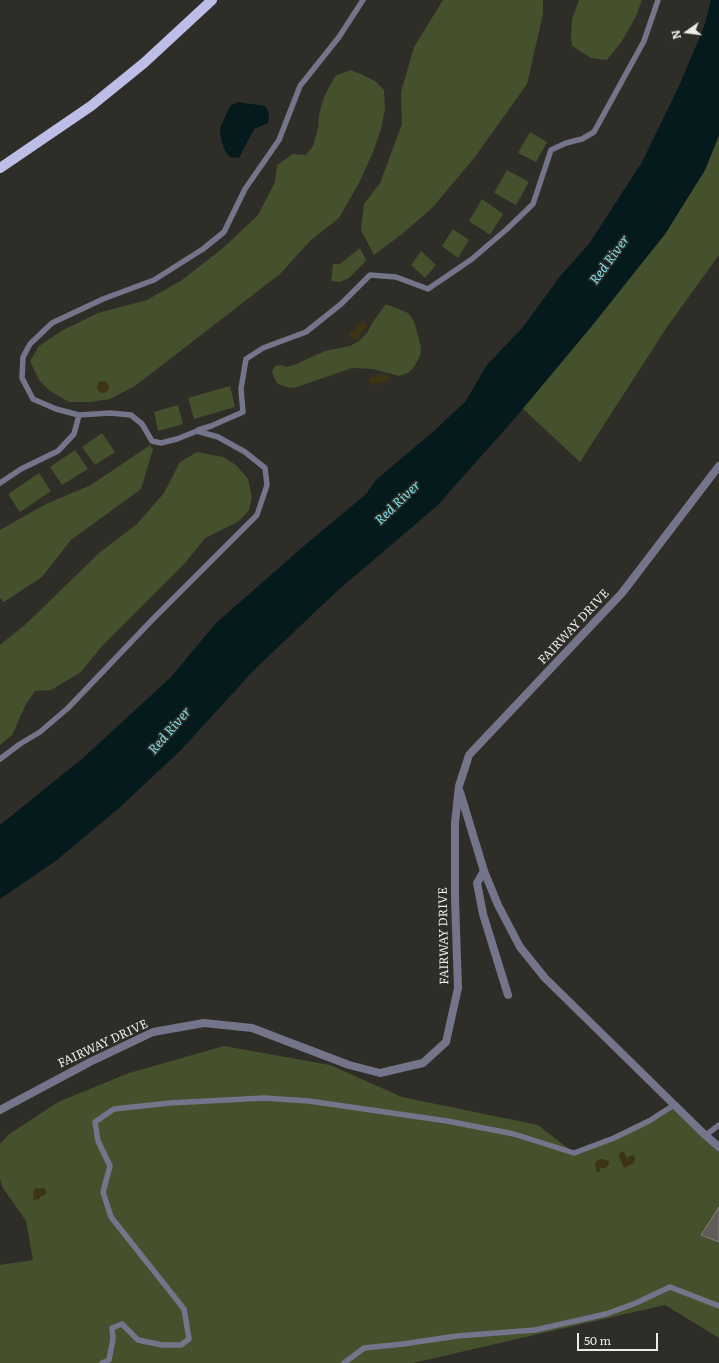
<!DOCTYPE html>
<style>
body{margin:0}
#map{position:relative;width:719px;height:1363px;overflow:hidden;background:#2e2d28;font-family:Literata,serif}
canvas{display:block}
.north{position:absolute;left:667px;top:12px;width:40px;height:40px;-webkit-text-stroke:3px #2e2d28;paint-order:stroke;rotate:256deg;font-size:11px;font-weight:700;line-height:16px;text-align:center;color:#ecebe8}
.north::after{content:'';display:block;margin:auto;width:14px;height:18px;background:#ecebe8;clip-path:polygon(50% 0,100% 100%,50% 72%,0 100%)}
.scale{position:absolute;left:577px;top:1333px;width:81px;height:18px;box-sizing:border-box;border:2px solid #ecebe8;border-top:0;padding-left:5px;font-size:12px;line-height:14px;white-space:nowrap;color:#ecebe8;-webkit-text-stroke:3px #2e2d28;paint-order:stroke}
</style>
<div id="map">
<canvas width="719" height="1363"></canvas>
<div class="north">N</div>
<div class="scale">50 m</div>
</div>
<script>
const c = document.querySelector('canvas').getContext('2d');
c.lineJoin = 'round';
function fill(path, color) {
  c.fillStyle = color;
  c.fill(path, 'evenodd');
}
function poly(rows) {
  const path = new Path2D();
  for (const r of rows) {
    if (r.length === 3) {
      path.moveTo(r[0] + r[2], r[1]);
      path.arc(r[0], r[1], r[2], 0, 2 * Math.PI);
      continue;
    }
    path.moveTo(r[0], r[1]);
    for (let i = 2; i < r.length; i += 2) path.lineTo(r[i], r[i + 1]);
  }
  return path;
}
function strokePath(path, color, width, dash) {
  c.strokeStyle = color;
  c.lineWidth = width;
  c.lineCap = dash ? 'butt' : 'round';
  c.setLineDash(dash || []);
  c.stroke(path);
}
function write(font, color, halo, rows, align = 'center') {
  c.font = font + ' Literata,serif';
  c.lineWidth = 3.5;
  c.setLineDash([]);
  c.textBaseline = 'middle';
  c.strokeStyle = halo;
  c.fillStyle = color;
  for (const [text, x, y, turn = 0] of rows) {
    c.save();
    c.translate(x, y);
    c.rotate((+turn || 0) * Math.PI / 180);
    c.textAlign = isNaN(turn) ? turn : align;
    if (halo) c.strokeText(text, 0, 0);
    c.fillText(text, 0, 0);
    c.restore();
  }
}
fill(poly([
 [443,0,543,0,543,14,527,84,475,157,432,208,402,234,374,255,361,230,364,204,380,183,402,124,401,92,414,47],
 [579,0,642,0,636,16,622,41,607,60,591,58,572,46,571,35,572,19],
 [350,70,361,74,375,81,384,90,385,109,381,129,373,152,359,183,339,218,311,240,280,274,135,386,110,399,91,402,69,402,50,391,39,380,30,361,39,346,63,330,98,313,147,300,182,280,223,248,258,215,275,182,277,165,293,154,306,155,313,146,318,128,319,115,324,97,335,76],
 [530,132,547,142,536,162,518,153],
 [719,135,719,255,667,327,580,462,522,408,591,327,665,234,705,170],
 [507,170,529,182,516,205,494,193],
 [482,199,503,214,490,235,469,221],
 [453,229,469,240,458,258,442,246],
 [360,248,366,260,362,265,349,278,340,282,331,281,333,264,340,264],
 [421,251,436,265,425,278,411,265],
 [386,304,408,313,414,321,421,347,420,356,414,367,408,373,399,376,373,369,352,368,294,388,286,387,278,384,275,380,272,371,275,366,280,365,287,367,294,365,325,351,350,346,359,341,367,333,372,323],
 [230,386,235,407,194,419,188,398],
 [178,405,183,424,158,431,154,412],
 [102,433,115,452,95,465,82,447],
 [150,445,153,449,141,489,71,540,42,577,4,602,0,598,0,530,46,504,91,485],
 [75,450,88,469,62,485,50,467],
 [197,452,223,457,236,465,248,479,252,497,249,510,238,522,205,538,185,563,103,645,81,672,51,690,35,691,26,704,12,735,0,745,0,645,27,623,99,553,137,524,164,493,180,462],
 [39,473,51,491,20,512,8,494],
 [224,1046,330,1065,402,1097,538,1125,574,1153,614,1138,674,1105,719,1147,719,1338,665,1305,413,1363,0,1363,0,1265,33,1260,26,1221,3,1188,0,1179,0,1144,8,1135,58,1102,129,1073]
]), '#45502d');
fill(poly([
 [361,322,365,323,367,326,366,329,361,332,359,338,354,340,351,338,349,334,350,332,356,329,357,325],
 [380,374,387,375,389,379,387,381,383,383,380,382,376,385,370,383,369,380,370,378],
 [103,387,6],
 [621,1152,624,1152,627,1158,632,1155,633,1155,635,1158,634,1163,624,1168,619,1156,619,1154],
 [602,1159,609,1161,609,1164,606,1168,600,1168,600,1172,598,1172,596,1171,595,1163,598,1160],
 [37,1188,40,1189,44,1188,46,1191,46,1194,40,1197,40,1199,33,1200,34,1190]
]), '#3c3413');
fill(poly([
 [711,0,719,0,719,135,705,170,665,234,591,327,516,417,438,505,336,592,254,670,181,750,119,808,57,860,0,899,0,825,83,758,171,677,216,623,305,545,366,494,376,480,435,430,465,402,487,365,523,327,561,275,589,244,642,162,679,86,704,27],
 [238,102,265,106,269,113,268,123,254,129,239,158,230,157,225,151,221,139,220,128,230,106]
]), '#051a1d');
const building = poly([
 [719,1207,719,1242,701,1235,719,1207]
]);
fill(building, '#615c5a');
strokePath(building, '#847e7c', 1);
strokePath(poly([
 [198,430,211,426,243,412,241,389,246,359,263,348,306,332,341,304,370,275,396,277,428,289,472,259,507,229,533,204,551,150,566,143,582,139,594,132,644,41,658,0],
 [0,483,21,469,58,451,74,434,79,415],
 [0,759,20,744,40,732,68,708,153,619,257,515,267,485,265,468,245,452,218,437,197,431,177,439,161,443,152,441,142,424,131,415,110,413,79,415,56,409,33,399,22,378,23,357,30,344,52,323,103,299,154,280,203,249,224,232,245,189,279,140,300,86,339,37,363,0],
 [706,1135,719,1125],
 [102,1363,109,1360,113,1339,112,1328,122,1324,138,1340,162,1345,181,1345,189,1339,184,1309,111,1217,103,1192,110,1166,98,1141,95,1122,114,1109,170,1103,264,1098,309,1101,447,1121,514,1134,574,1153,614,1138,649,1121,674,1105],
 [344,1363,364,1348,403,1344,457,1336,535,1330,606,1314,636,1303,670,1287,719,1306]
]), '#74758a', 5.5);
strokePath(poly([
 [460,792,484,871,498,905,520,947,545,978,703,1133,719,1147],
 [484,871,477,883,483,914,508,995],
 [0,1110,90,1062,153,1032,204,1023,252,1028,349,1065,380,1073,423,1063,446,1042,458,988,455,899,455,823,459,786,469,755,622,593,719,466]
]), '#74758a', 8);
strokePath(poly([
 [0,168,91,106,144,63,212,0]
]), '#bcbee8', 10);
write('12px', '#ecebe8', '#2e2d28', [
 ["FAIRWAY DRIVE",574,627,-47],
 ["FAIRWAY DRIVE",444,936,-91],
 ["FAIRWAY DRIVE",103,1044,-25]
]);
write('italic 13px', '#79e2ee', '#2e2d28', [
 ["Red River",610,260,-54],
 ["Red River",398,503,-44],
 ["Red River",170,731,-49]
]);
</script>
